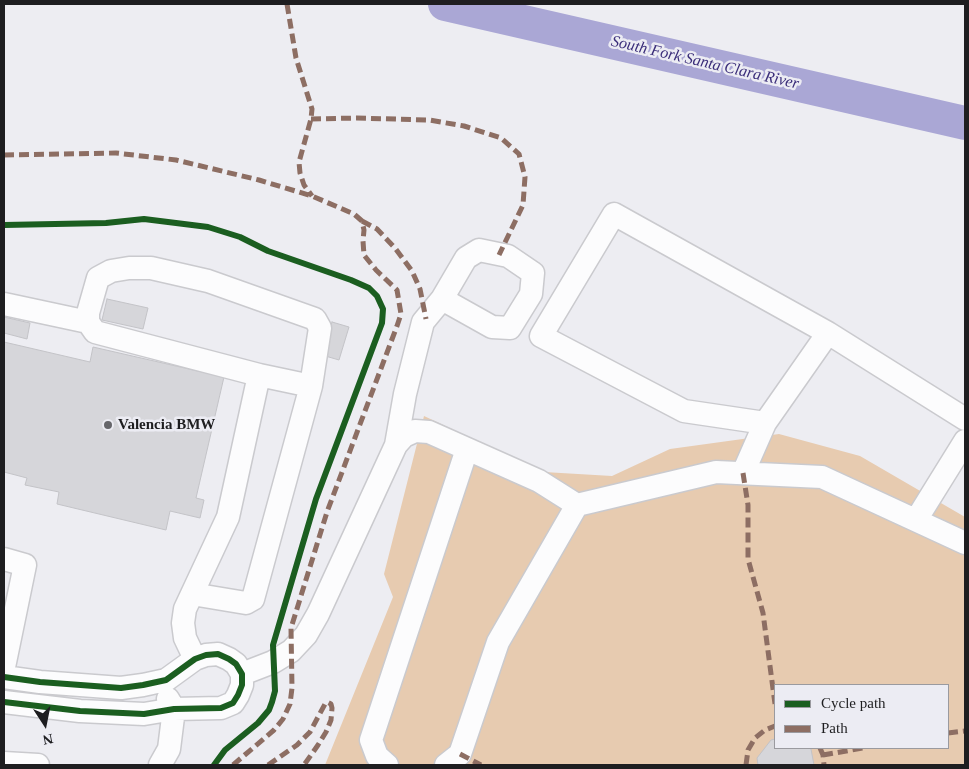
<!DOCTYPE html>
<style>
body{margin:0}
#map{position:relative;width:969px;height:769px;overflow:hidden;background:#ededf2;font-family:Georgia,serif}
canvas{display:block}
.frame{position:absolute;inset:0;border:5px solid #1e1e20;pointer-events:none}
.legend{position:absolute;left:774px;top:684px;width:175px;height:65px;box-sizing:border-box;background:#ececf3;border:1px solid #9a9a9f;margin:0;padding:6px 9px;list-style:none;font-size:15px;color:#1e1e20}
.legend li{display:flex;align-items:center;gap:10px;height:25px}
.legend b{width:25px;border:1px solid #9a9a9f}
.north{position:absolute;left:20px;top:699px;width:50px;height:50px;-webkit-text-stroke:4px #ececf3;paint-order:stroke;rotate:169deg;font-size:14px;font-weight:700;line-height:20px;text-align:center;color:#1e1e20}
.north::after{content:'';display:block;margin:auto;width:18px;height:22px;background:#1e1e20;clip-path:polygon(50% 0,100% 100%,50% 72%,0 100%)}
</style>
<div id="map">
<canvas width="969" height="769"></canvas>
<div class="frame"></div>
<ul class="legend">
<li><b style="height:6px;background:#1b5e20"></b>Cycle path</li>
<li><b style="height:6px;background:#8d6e63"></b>Path</li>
</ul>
<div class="north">N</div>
</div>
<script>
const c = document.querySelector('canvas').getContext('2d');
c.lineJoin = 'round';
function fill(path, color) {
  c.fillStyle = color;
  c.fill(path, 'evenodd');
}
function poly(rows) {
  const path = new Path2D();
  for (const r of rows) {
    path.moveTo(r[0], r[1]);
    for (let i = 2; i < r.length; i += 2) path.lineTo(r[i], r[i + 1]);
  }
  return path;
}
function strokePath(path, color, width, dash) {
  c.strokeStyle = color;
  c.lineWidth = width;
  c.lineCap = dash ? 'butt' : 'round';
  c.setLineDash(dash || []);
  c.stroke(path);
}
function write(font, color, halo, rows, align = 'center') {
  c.font = font + ' Georgia,serif';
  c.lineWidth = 5;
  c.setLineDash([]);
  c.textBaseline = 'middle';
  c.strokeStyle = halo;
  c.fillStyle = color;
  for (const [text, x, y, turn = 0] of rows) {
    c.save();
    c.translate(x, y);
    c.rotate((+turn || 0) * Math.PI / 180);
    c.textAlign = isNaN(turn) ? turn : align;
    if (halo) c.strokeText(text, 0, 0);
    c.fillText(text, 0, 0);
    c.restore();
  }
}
fill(poly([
 [424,416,544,472,612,476,670,449,779,434,860,456,965,517,965,765,325,765,393,597,384,574],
 [775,685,948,685,948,748,775,748]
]), '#e7cbb0');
strokePath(poly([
 [445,4,965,123]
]), '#aaa7d5', 34);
const building = poly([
 [107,299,148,308,143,329,102,320,107,299],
 [4,317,30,323,27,339,4,333,4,317],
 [332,322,349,327,339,360,322,355,332,322],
 [4,342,90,362,93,347,224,377,196,498,204,500,200,518,170,511,166,530,57,504,59,492,25,485,27,478,4,472,4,342],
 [775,739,775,748,809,748,811,749,814,765,758,765,757,758,771,740,775,739]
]);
fill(building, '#d6d6da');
strokePath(building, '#c3c3c7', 1);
const minor = poly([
 [4,304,88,322],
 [828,333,765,423,684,411,541,336,614,214,828,333,965,419],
 [259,375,95,332,88,322,88,313,98,278,111,271,129,268,151,268,208,281,315,319,320,328,311,386],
 [396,445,405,394,423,322,442,299,466,258,479,250,508,256,533,273,531,294,510,328,492,327,442,299],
 [743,473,765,423],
 [577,505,716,472,822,477,965,543],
 [916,520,965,441],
 [4,559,25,565,4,667],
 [192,594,246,603,253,599,311,386,259,375,228,517,192,594,185,609,183,623,185,638,195,659],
 [242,674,273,662,291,651,306,635,318,614,396,445,404,436,415,431,429,432,539,481,577,505,498,642,460,754,446,765],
 [4,677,40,682,121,688,143,685,166,680,195,659,206,655,218,654,229,659,236,664,242,674,242,685,238,695,233,703,221,708,174,709,144,714,80,711,4,702],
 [4,763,38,765],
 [160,765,169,749,174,709,168,699],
 [387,765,377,756,371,740,467,449]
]);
strokePath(minor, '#cacace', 25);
strokePath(minor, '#fcfcfd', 22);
strokePath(poly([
 [287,4,296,58,312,109,311,119,299,162,300,173,304,185,312,196],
 [311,119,357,118,429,120,464,126,501,138,519,154,525,177,523,205,499,255],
 [4,155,116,153,176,160,259,180,312,196,354,214,362,221,364,230,363,241,364,255,376,270,397,290,401,314,397,326,327,512,291,628,292,688,290,704,283,719,274,730,233,765],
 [362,221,377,229,395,248,412,271,420,289,426,319],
 [743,473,748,505,748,559,763,613,775,704],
 [948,733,965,731],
 [820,748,823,755,824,765],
 [460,754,481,765],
 [823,755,863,748],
 [268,765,297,745,310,732,325,704,327,702,331,704,332,708,331,720,326,732,318,745,304,765],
 [746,765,748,750,755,738,765,730,775,726]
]), '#8d6e63', 5, [10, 5]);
strokePath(poly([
 [4,225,106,223,144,219,208,227,240,237,268,251,351,280,369,288,377,296,383,309,382,323,316,499,273,645,275,691,272,702,269,710,258,723,225,750,214,765],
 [4,677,40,682,121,688,143,685,166,680,195,659,206,655,218,654,229,659,236,664,242,674,242,685,238,695,233,703,221,708,174,709,144,714,80,711,4,702]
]), '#1b5e20', 6);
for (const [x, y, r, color] of [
 [108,425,5,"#66666a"]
]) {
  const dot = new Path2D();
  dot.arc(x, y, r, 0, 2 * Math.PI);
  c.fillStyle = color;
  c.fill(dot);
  strokePath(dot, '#ececf3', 2);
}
write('bold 15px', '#1e1e20', '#ececf3', [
 ["Valencia BMW",118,425]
], 'left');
write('italic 16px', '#3b2e7a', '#ececf3', [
 ["South Fork Santa Clara River",705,63,13]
]);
</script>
